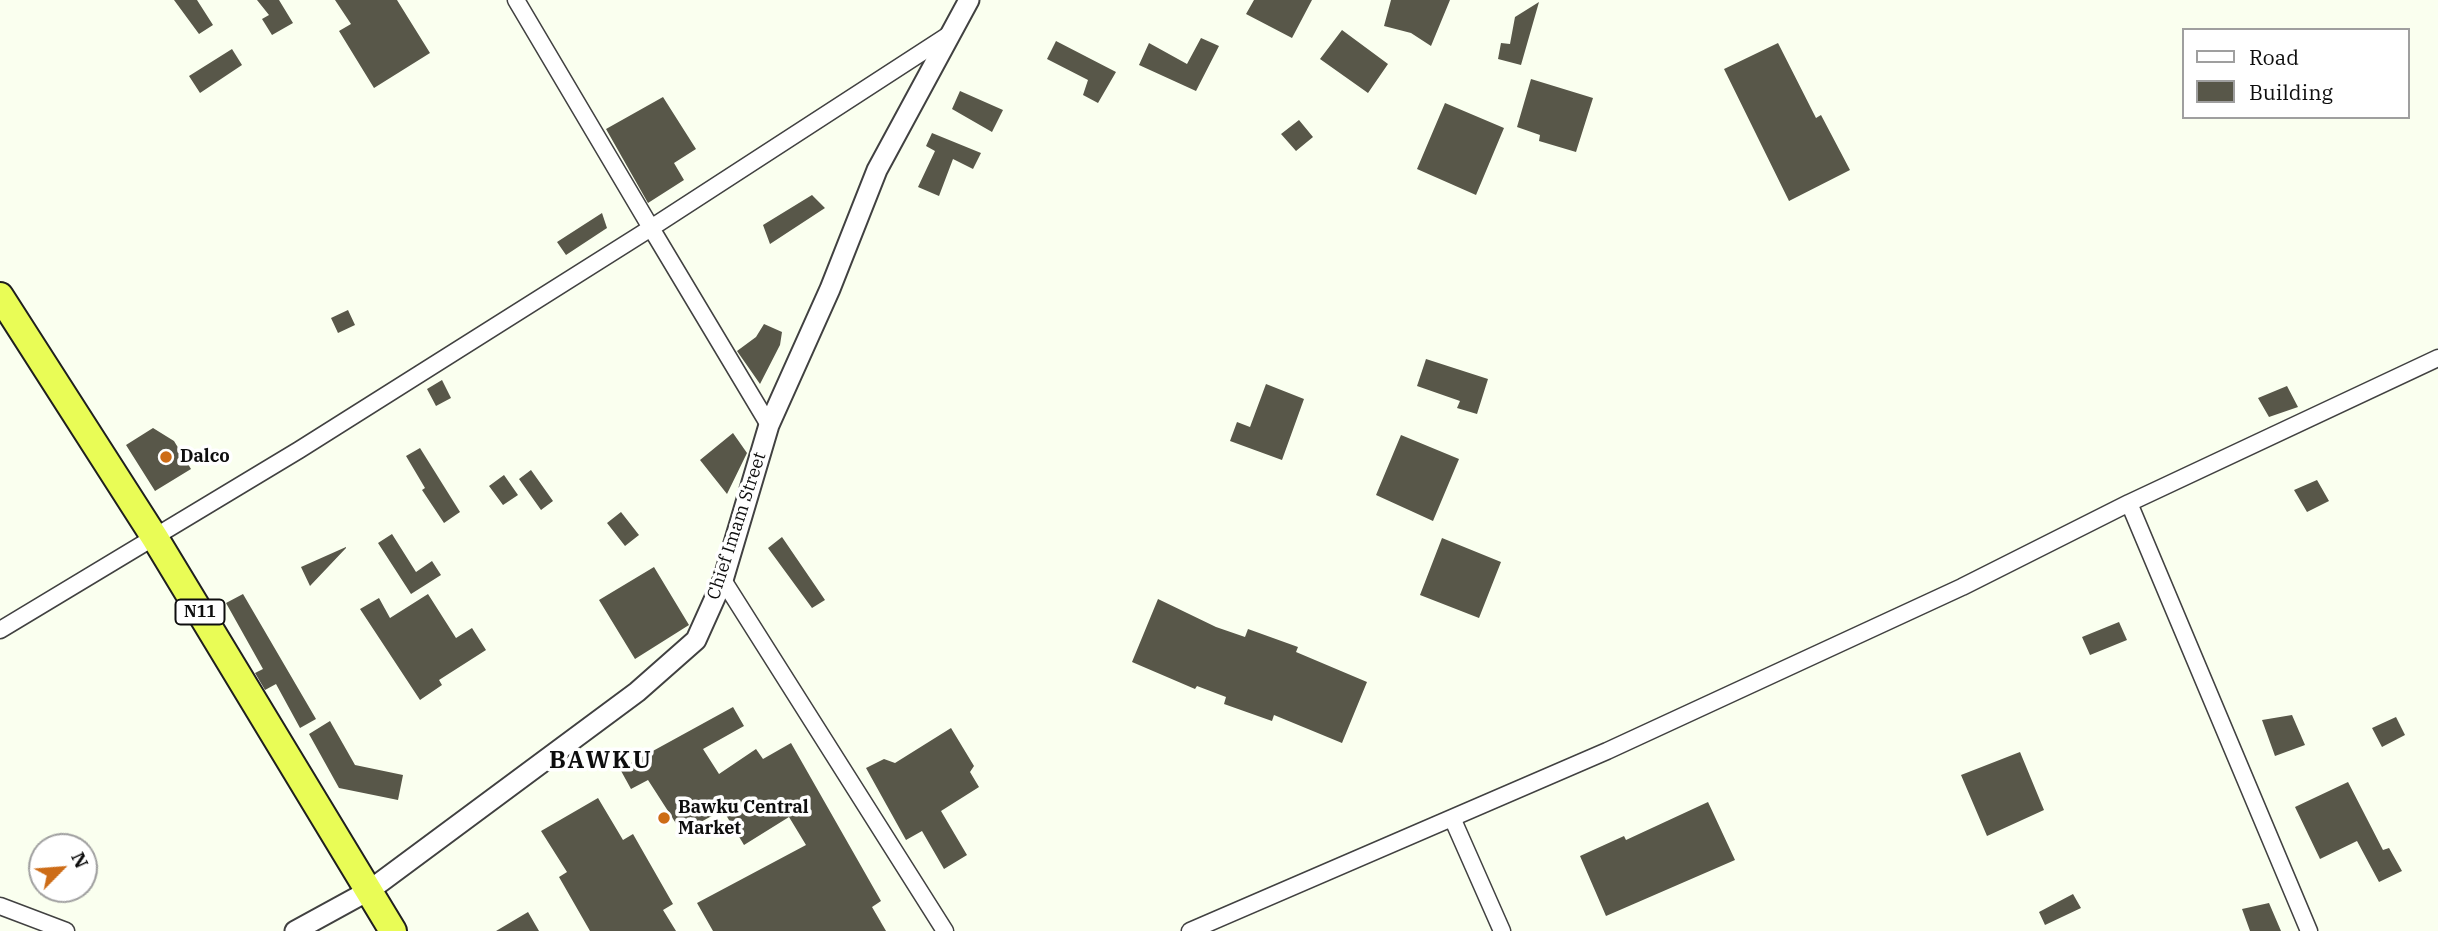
<!DOCTYPE html>
<style>
body{margin:0}
#map{position:relative;width:2438px;height:931px;overflow:hidden;background:#faffef;font-family:"IBM Plex Serif",serif}
canvas{display:block}
.legend{position:absolute;left:2182px;top:28px;width:228px;height:91px;box-sizing:border-box;background:#fff;border:2px solid #9f9f9f;margin:0;padding:9px 12px;list-style:none;font-size:21px;color:#0e0e0e}
.legend li{display:flex;align-items:center;gap:14px;height:35px}
.legend b{width:35px;border:2px solid #9f9f9f}
.north{position:absolute;left:28px;top:833px;width:70px;height:70px;box-sizing:border-box;background:#fff;border:2px solid #9f9f9f;border-radius:50%;rotate:65deg;font-size:19px;font-weight:700;line-height:28px;text-align:center;color:#0e0e0e}
.north::after{content:'';display:block;margin:auto;width:24px;height:32px;background:#cd6c17;clip-path:polygon(50% 0,100% 100%,50% 72%,0 100%)}
</style>
<div id="map">
<canvas width="2438" height="931"></canvas>
<ul class="legend">
<li><b style="height:9px;background:#fff"></b>Road</li>
<li><b style="height:19px;background:#585749"></b>Building</li>
</ul>
<div class="north">N</div>
</div>
<script>
const c = document.querySelector('canvas').getContext('2d');
c.lineJoin = 'round';
function fill(path, color) {
  c.fillStyle = color;
  c.fill(path, 'evenodd');
}
function poly(rows) {
  const path = new Path2D();
  for (const r of rows) {
    path.moveTo(r[0], r[1]);
    for (let i = 2; i < r.length; i += 2) path.lineTo(r[i], r[i + 1]);
  }
  return path;
}
function strokePath(path, color, width, dash) {
  c.strokeStyle = color;
  c.lineWidth = width;
  c.lineCap = dash ? 'butt' : 'round';
  c.setLineDash(dash || []);
  c.stroke(path);
}
function write(font, color, halo, rows, align = 'center') {
  c.font = font + ' "IBM Plex Serif",serif';
  c.lineWidth = 7;
  c.setLineDash([]);
  c.textBaseline = 'middle';
  c.strokeStyle = halo;
  c.fillStyle = color;
  for (const [text, x, y, turn = 0] of rows) {
    c.save();
    c.translate(x, y);
    c.rotate((+turn || 0) * Math.PI / 180);
    c.textAlign = isNaN(turn) ? turn : align;
    if (halo) c.strokeText(text, 0, 0);
    c.fillText(text, 0, 0);
    c.restore();
  }
}
fill(poly([
 [174,0,197,0,213,25,199,34],
 [257,0,279,0,293,23,272,35,262,19,269,15],
 [335,0,397,0,430,53,374,88,339,31,351,24],
 [1254,0,1312,0,1292,38,1246,14],
 [1391,0,1450,0,1431,46,1411,33,1384,26],
 [1539,2,1521,65,1498,59,1501,43,1510,44,1515,17],
 [1342,30,1388,64,1368,93,1320,59],
 [1201,38,1219,46,1196,91,1139,65,1149,43,1187,64],
 [1056,41,1116,72,1098,103,1083,95,1088,80,1047,59],
 [1778,43,1816,118,1821,115,1850,170,1789,201,1724,69],
 [232,49,242,65,200,93,189,76],
 [1531,79,1593,98,1576,152,1539,141,1540,135,1517,127],
 [960,91,1003,110,992,132,952,109],
 [663,97,696,149,674,163,684,180,648,203,606,129],
 [1445,103,1504,128,1476,195,1417,169],
 [1299,120,1313,137,1296,151,1281,134],
 [932,133,981,153,973,169,953,159,939,196,918,187,935,151,926,146],
 [812,195,825,208,770,244,763,225],
 [602,213,607,228,566,255,557,242],
 [348,310,355,325,338,333,331,318],
 [764,324,782,332,780,345,760,384,737,351,756,337],
 [1426,359,1488,379,1477,414,1457,408,1460,401,1417,386],
 [442,380,451,398,436,406,427,389],
 [1266,384,1304,399,1282,460,1230,441,1237,422,1250,427],
 [2287,386,2298,407,2269,417,2258,398],
 [153,428,174,441,191,469,155,491,126,445],
 [733,433,747,453,727,494,700,460],
 [1401,435,1459,459,1433,521,1376,495],
 [420,448,460,512,444,523,422,490,425,488,406,456],
 [531,470,553,501,541,510,519,479],
 [504,475,518,495,503,505,489,486],
 [2317,480,2329,501,2307,512,2294,490],
 [621,512,639,535,625,546,607,523],
 [392,534,416,572,432,561,441,575,411,594,378,543],
 [782,537,825,600,812,608,768,548],
 [1442,538,1501,562,1479,618,1420,595],
 [346,547,346,548,310,586,301,567],
 [654,567,689,625,635,659,599,600],
 [243,594,316,719,300,728,276,684,265,690,255,673,263,669,226,603],
 [428,594,456,638,472,628,486,650,439,680,442,685,420,700,360,609,379,598,390,618],
 [1158,599,1216,627,1245,637,1248,629,1298,647,1296,652,1367,682,1342,743,1274,715,1272,721,1224,704,1226,697,1197,686,1195,689,1132,662],
 [2119,622,2127,640,2090,655,2082,637],
 [733,707,744,726,703,749,719,774,756,749,763,759,791,743,881,901,872,907,886,931,713,931,697,903,806,845,789,817,744,845,723,810,695,825,691,817,677,825,648,780,631,789,620,769],
 [2292,715,2305,745,2275,756,2262,720],
 [2396,717,2405,735,2382,747,2372,728],
 [330,721,355,765,403,775,398,800,339,788,309,734],
 [951,728,974,766,970,772,979,787,941,811,967,855,944,869,922,831,906,840,866,768,884,759,895,763],
 [2020,752,2044,810,1987,836,1961,775],
 [2348,782,2383,850,2389,848,2402,871,2379,882,2357,841,2320,859,2295,807],
 [598,798,623,840,633,834,673,904,663,910,676,931,590,931,559,877,567,872,541,831],
 [1708,802,1735,860,1606,916,1580,856,1624,836,1626,840],
 [2073,894,2081,908,2045,925,2039,912],
 [2269,903,2281,931,2250,931,2242,909],
 [528,912,539,931,496,931]
]), '#585749');
const minor = poly([
 [516,0,651,228,947,36],
 [2129,503,2309,931],
 [723,580,945,931],
 [0,630,299,450,651,228,769,425],
 [1453,820,1502,931],
 [0,906,66,931],
 [1190,931,1607,751,1962,587,2129,503,2438,358]
]);
const tertiary = poly([
 [295,931,370,890,637,692,696,640,723,580,769,425,830,289,877,170,969,0]
]);
const trunk = poly([
 [0,296,155,538,393,931]
]);
strokePath(minor, '#414141', 19);
strokePath(tertiary, '#414141', 23);
strokePath(trunk, '#1f1f1f', 30);
strokePath(minor, '#fff', 16);
strokePath(tertiary, '#fff', 19);
strokePath(trunk, '#e9fc56', 26);
for (const [x, y, r, color] of [
 [166,457,7,"#cd6c17"],
 [664,818,7,"#cd6c17"]
]) {
  const dot = new Path2D();
  dot.arc(x, y, r, 0, 2 * Math.PI);
  c.fillStyle = color;
  c.fill(dot);
  strokePath(dot, '#fff', 2.5);
}
for (const [x, y, w] of [
 [200,612,49]
]) {
  const box = new Path2D();
  box.roundRect(x - w / 2, y - 12.5, w, 25, 5);
  c.fillStyle = '#fff';
  c.fill(box);
  strokePath(box, '#0e0e0e', 2);
}
write('bold 16px', '#0e0e0e', null, [
 ["N11",200,612]
]);
write('bold 18px', '#0e0e0e', '#fff', [
 ["Dalco",180,457],
 ["Bawku Central",678,808],
 ["Market",678,829]
], 'left');
write('18px', '#0e0e0e', '#fff', [
 ["Chief Imam Street",737,526,-72]
]);
c.letterSpacing = '2px';
write('bold 24px', '#0e0e0e', '#fff', [
 ["BAWKU",601,761]
]);
c.letterSpacing = '0px';
</script>
